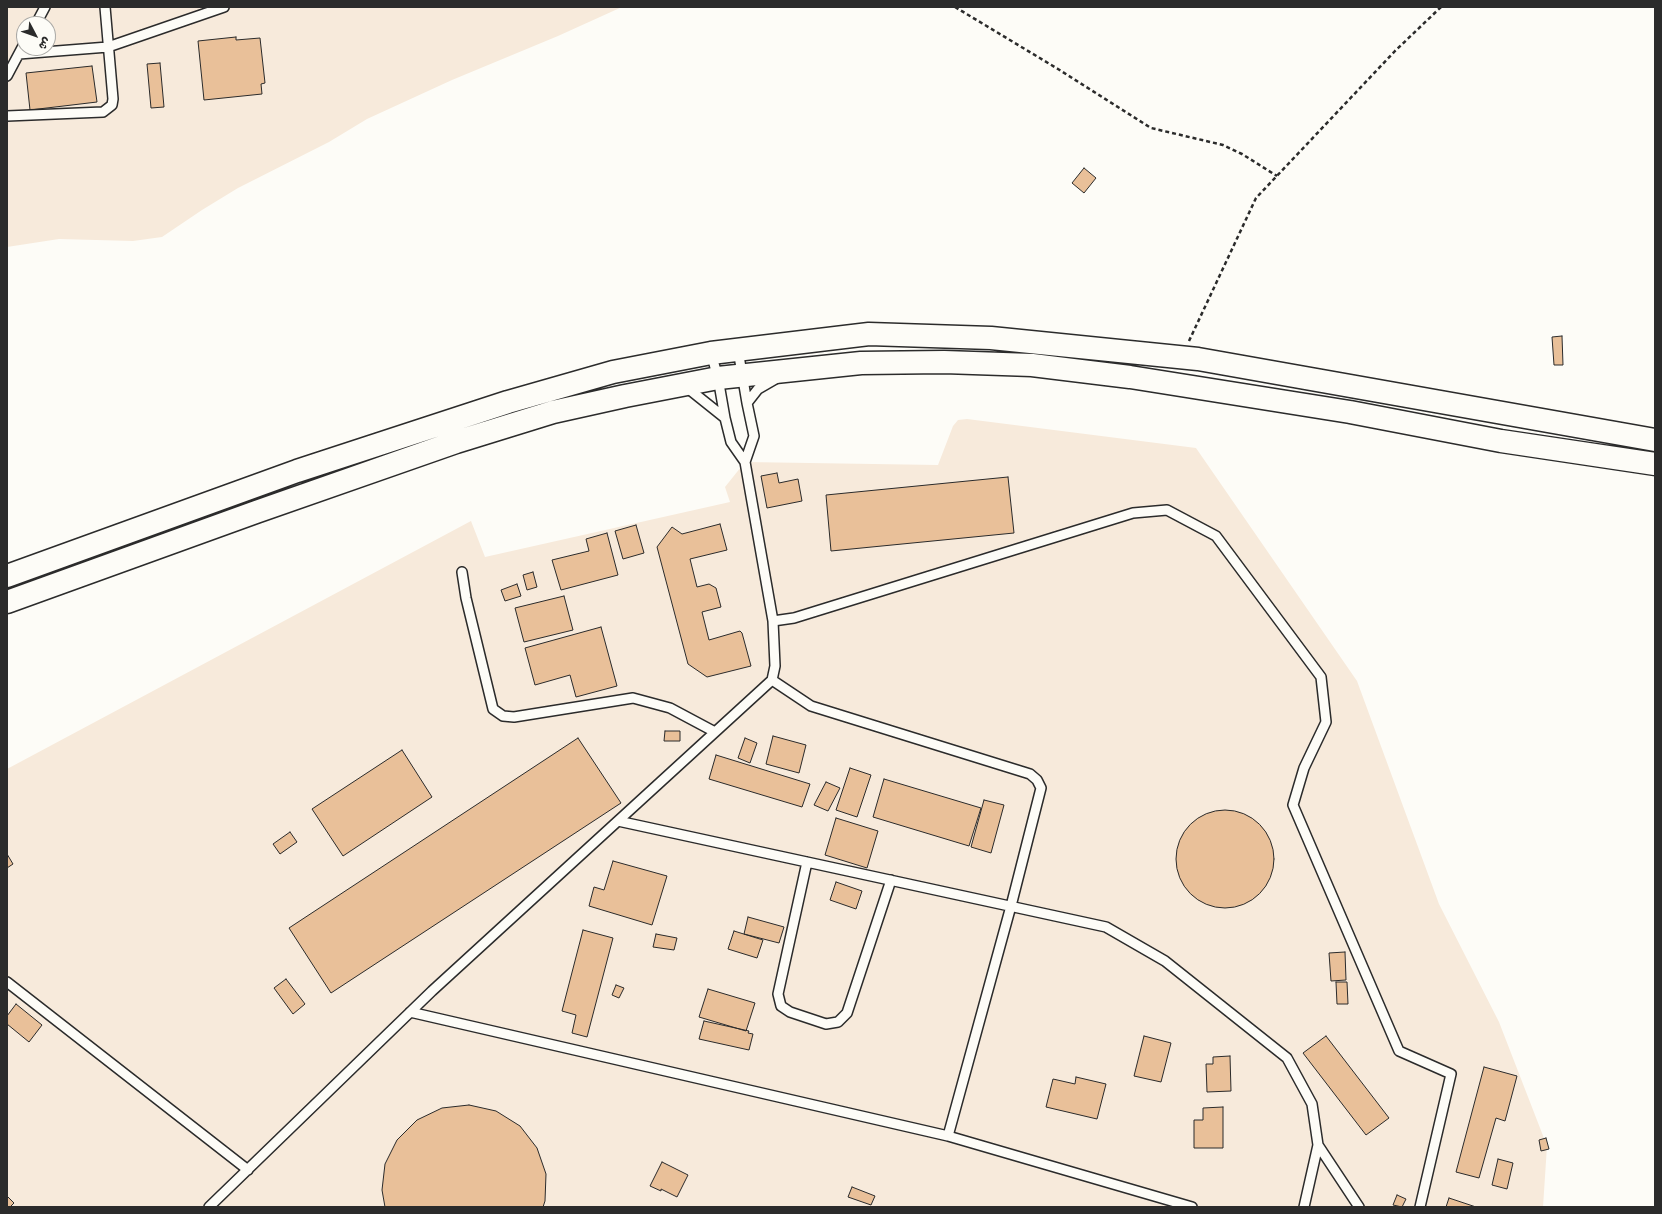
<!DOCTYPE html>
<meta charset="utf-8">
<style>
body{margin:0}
#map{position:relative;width:1662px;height:1214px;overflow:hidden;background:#fdfcf7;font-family:Pangolin,"Playpen Sans Arabic",sans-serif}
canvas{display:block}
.frame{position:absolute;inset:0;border:8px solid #2b2b2b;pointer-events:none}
.north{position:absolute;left:16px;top:16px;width:40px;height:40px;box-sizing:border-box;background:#fdfcf7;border:1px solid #a9a8a5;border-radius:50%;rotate:131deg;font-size:11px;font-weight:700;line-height:16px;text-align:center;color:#2b2b2b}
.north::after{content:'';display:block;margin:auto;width:14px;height:18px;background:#2b2b2b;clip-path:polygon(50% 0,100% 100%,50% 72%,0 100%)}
</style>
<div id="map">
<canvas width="1662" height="1214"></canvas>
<div class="frame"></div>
<div class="north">ش</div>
</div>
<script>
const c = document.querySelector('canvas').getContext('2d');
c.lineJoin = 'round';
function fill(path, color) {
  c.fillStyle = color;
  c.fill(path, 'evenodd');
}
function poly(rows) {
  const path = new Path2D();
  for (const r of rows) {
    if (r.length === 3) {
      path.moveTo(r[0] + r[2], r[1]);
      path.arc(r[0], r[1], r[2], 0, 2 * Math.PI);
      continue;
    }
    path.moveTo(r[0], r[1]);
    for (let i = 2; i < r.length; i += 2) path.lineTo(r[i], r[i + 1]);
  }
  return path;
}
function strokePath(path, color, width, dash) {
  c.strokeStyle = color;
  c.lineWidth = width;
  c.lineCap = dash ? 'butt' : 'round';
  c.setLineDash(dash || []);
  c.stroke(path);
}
fill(poly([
 [7,7,622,7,558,36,452,80,367,119,329,142,238,188,202,210,162,237,133,241,59,239,7,247],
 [24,24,48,24,48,48,24,48],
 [967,419,1196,448,1357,681,1439,904,1499,1022,1547,1146,1543,1207,7,1207,7,769,471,521,485,557,730,502,725,487,745,462,938,465,953,426,958,420]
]), '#f7eadb');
const building = poly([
 [236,37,236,40,260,38,265,83,261,84,262,94,204,100,198,41,236,37],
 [160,63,164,107,151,108,147,64,160,63],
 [92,66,97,102,30,110,26,73,92,66],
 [1084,168,1096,178,1084,193,1072,183,1084,168],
 [1562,336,1563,365,1554,365,1552,337,1562,336],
 [777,473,779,483,798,479,802,501,767,508,761,476,777,473],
 [1008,477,1014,533,831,551,826,495,1008,477],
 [720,524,727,550,690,559,697,587,709,584,716,588,721,607,702,612,709,640,740,631,742,633,751,666,707,677,688,664,657,547,672,527,682,534,720,524],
 [636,525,644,553,623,559,615,531,636,525],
 [607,533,618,575,561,590,552,560,589,551,586,539,607,533],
 [533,572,537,587,527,590,523,575,533,572],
 [517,584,521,596,505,601,501,590,517,584],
 [564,596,573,630,524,642,515,608,564,596],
 [601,627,617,686,576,697,570,675,535,685,525,648,601,627],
 [665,731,680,731,680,741,664,741,665,731],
 [773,736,806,745,799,773,766,764,773,736],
 [578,738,621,803,331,993,289,928,578,738],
 [745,738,757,743,750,763,738,758,745,738],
 [402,750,432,797,343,856,312,809,402,750],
 [716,755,810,784,802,807,709,779,716,755],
 [850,768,871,775,857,817,836,810,850,768],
 [884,779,981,808,969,846,873,817,884,779],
 [826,782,840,788,828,811,814,805,826,782],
 [984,800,1004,805,991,853,971,847,984,800],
 [1225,859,49],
 [836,818,878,831,867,868,825,855,836,818],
 [290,832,297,842,280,854,273,844,290,832],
 [7,854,13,864,7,868,7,854],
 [613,861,667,876,652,925,589,906,594,887,604,890,613,861],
 [836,882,862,891,856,909,830,900,836,882],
 [748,917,784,927,779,943,744,934,748,917],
 [583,930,613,938,587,1037,572,1033,576,1015,562,1011,583,930],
 [734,931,763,940,757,958,728,949,734,931],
 [656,934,677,938,674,950,653,947,656,934],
 [1345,952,1346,980,1331,981,1329,953,1345,952],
 [286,979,305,1004,293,1014,274,988,286,979],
 [1336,982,1347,982,1348,1004,1337,1004,1336,982],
 [616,985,624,988,619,998,612,995,616,985],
 [708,989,755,1003,746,1031,699,1017,708,989],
 [16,1004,42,1025,29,1042,7,1024,7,1016,16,1004],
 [704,1021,749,1031,748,1033,753,1034,749,1050,699,1039,704,1021],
 [1144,1036,1171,1043,1161,1082,1134,1076,1144,1036],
 [1326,1036,1389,1118,1366,1135,1303,1053,1326,1036],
 [1230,1056,1231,1091,1207,1092,1206,1064,1213,1064,1213,1057,1230,1056],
 [1484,1067,1517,1076,1505,1121,1496,1118,1479,1178,1456,1172,1484,1067],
 [1076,1077,1106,1084,1097,1119,1046,1107,1053,1079,1075,1084,1076,1077],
 [469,1105,496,1111,520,1126,537,1148,546,1174,545,1201,543,1207,385,1207,382,1190,385,1164,397,1140,417,1120,442,1108,469,1105],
 [1223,1107,1223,1148,1194,1148,1194,1120,1203,1120,1203,1108,1223,1107],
 [1546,1138,1549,1149,1541,1151,1539,1140,1546,1138],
 [1498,1159,1513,1163,1507,1189,1492,1185,1498,1159],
 [662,1162,688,1175,677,1197,661,1189,661,1191,650,1186,662,1162],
 [852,1187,875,1196,871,1205,848,1197,852,1187],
 [1397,1195,1406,1199,1402,1207,1393,1205,1397,1195],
 [7,1196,14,1203,10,1207,7,1207,7,1196],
 [1449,1198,1476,1207,1446,1207,1449,1198]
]);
fill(building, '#e9c099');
strokePath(building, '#2b2b2b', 1);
const service = poly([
 [36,24,45,7],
 [19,54,108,47,224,7],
 [7,76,24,44],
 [7,116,103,112,112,105,113,99,105,7],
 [738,350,747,403],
 [711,353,718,378,725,418],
 [745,462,754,436,747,403,758,389,777,378],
 [462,572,466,598,493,709,503,716,514,717,633,698,670,708,715,732],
 [773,621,794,618,1133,513,1167,510,1216,536,1321,677,1326,722,1304,768,1293,805,1399,1051,1451,1074,1420,1207],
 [772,680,811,706,1030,774,1037,780,1041,788,1011,906,948,1136],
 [618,821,1106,927,1165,961,1287,1058,1312,1104,1318,1145,1304,1207],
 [807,862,778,994,781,1006,790,1012,826,1024,838,1022,847,1013,891,880],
 [7,982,248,1170],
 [410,1012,948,1136,1192,1207],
 [1318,1145,1359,1207],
 [209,1207,432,991,772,680,775,666,773,621,745,462,731,442,725,418,685,386]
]);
const secondary = poly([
 [7,576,297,471,508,402,613,372,711,353,869,334,991,338,1198,359,1655,440],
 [7,602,256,512,456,442,553,412,625,396,718,378,861,363,944,362,1032,365,1130,377,1350,412,1501,441,1655,464]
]);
strokePath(service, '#2b2b2b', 12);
strokePath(secondary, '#2b2b2b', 25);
strokePath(poly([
 [955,7,1058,69,1151,128,1223,145,1242,154,1277,176],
 [1189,341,1256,198,1395,51,1441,7]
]), '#2b2b2b', 2.5, [4, 3]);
strokePath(service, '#fdfcf7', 9);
strokePath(secondary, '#fdfcf7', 22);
</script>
